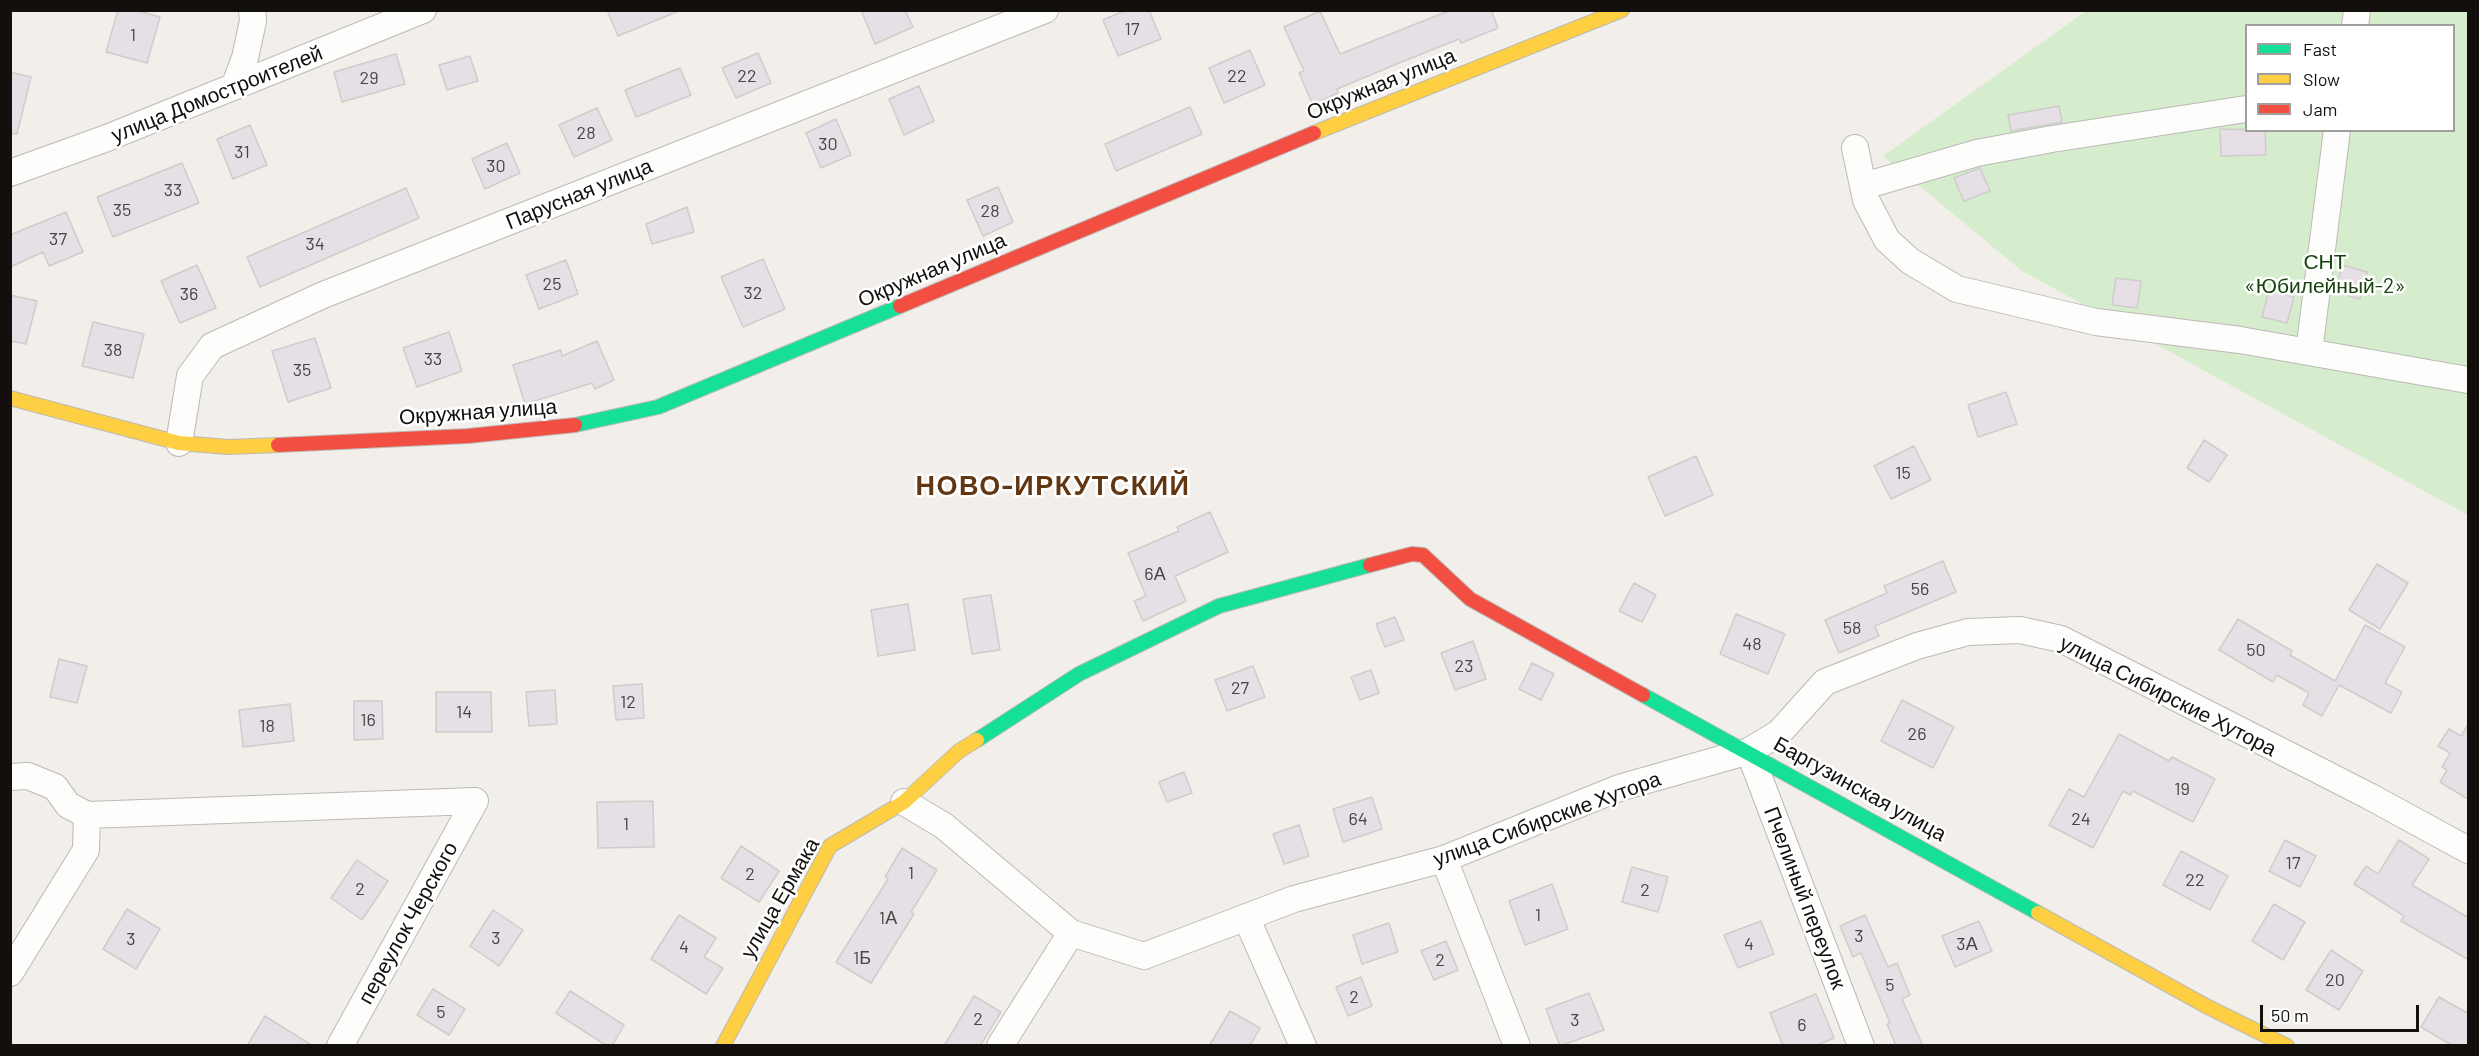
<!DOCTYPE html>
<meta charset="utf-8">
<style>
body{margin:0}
#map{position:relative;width:2479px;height:1056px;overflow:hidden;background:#f2efea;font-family:Barlow,sans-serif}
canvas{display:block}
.frame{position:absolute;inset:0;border:12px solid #120f0d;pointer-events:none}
.legend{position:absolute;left:2245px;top:24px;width:210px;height:108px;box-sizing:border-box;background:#fff;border:2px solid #a09f9e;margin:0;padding:8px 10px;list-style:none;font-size:18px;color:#120f0d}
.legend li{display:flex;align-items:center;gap:12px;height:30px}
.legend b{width:30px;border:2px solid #a09f9e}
.scale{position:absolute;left:2260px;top:1005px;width:159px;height:27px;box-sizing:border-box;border:3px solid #120f0d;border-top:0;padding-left:8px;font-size:18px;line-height:21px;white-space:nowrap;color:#120f0d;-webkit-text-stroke:4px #fff;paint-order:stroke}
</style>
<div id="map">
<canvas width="2479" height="1056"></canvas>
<div class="frame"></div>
<ul class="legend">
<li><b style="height:8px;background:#16e098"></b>Fast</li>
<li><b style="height:8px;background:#ffcf43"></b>Slow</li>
<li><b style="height:8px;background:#f24e42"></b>Jam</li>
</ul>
<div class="scale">50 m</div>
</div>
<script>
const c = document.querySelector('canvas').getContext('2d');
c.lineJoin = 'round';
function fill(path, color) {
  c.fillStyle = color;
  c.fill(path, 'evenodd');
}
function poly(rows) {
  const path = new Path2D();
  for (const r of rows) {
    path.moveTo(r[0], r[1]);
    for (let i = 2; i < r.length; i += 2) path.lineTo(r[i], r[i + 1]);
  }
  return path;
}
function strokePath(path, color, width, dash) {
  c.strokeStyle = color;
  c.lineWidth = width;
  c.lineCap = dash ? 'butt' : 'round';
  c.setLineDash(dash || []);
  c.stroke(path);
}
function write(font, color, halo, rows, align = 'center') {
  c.font = font + ' Barlow,sans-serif';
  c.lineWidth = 5;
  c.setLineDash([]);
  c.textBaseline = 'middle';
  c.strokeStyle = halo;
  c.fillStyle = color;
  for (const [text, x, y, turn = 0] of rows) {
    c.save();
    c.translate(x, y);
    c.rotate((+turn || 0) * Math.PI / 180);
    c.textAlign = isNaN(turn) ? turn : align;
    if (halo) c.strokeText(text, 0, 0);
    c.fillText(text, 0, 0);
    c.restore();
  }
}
fill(poly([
 [2086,11,2468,11,2468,515,2022,271,1883,156],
 [2246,26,2454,26,2454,130,2246,130]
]), '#d5edcd');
const building = poly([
 [118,10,136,10,160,17,147,63,106,52,118,10],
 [607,10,679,10,679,11,618,36,607,10],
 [861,10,905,10,913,27,875,44,861,10],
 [1126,10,1149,10,1161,39,1118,56,1103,20,1126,10],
 [1451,10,1491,10,1498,28,1461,43,1459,39,1399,63,1337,89,1338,93,1313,105,1299,73,1304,71,1284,27,1320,11,1340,54,1451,10],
 [1250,50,1265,85,1224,103,1209,68,1250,50],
 [758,53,771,83,736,98,722,68,758,53],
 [396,54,405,84,342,102,334,72,396,54],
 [470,56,478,81,447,90,439,65,470,56],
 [680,68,691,95,636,117,625,90,680,68],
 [10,72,31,77,17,134,10,134,10,72],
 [919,86,934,121,904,135,889,99,919,86],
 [2059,106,2062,122,2011,131,2008,115,2059,106],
 [1190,107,1202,134,1116,171,1105,144,1190,107],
 [597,108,612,140,574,157,559,125,597,108],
 [836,119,851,155,821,168,806,133,836,119],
 [250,125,267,165,233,179,217,139,250,125],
 [2220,129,2265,130,2266,155,2221,156,2220,129],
 [507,143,520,173,485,189,472,159,507,143],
 [182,163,199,203,113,237,97,197,182,163],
 [1980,168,1990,191,1964,201,1954,178,1980,168],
 [998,187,1013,222,983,236,967,200,998,187],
 [406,188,419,218,260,287,247,257,406,188],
 [687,207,694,232,652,244,646,224,687,207],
 [66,212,83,252,49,266,43,252,10,267,10,235,66,212],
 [763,259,785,309,743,327,721,277,763,259],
 [566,260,578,294,539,309,526,275,566,260],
 [197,265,216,308,180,323,161,281,197,265],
 [2342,265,2367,272,2360,299,2336,292,2342,265],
 [2116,278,2141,281,2137,308,2112,305,2116,278],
 [2269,290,2294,297,2287,323,2262,317,2269,290],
 [10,295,37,301,26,344,10,341,10,295],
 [93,322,144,334,133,378,82,366,93,322],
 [449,332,462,371,417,387,403,348,449,332],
 [315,338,331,388,288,402,272,351,315,338],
 [597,341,614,380,595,389,592,383,525,404,513,365,561,350,562,356,597,341],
 [2006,392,2017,424,1978,437,1968,405,2006,392],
 [2204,440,2227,455,2209,482,2187,468,2204,440],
 [1914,446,1931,480,1891,499,1874,466,1914,446],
 [1696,456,1713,495,1665,516,1648,477,1696,456],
 [1210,512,1228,552,1175,576,1186,601,1143,621,1134,601,1146,596,1128,553,1179,531,1177,527,1210,512],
 [1943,561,1956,592,1875,626,1879,636,1839,653,1825,620,1887,593,1884,586,1943,561],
 [2377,564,2408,583,2380,629,2349,610,2377,564],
 [1634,583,1656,595,1642,622,1619,611,1634,583],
 [991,595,1000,650,972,654,963,599,991,595],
 [908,604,915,650,878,656,871,610,908,604],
 [1736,614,1785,634,1768,674,1720,654,1736,614],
 [1395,617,1404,640,1385,647,1376,624,1395,617],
 [2238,619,2292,651,2290,655,2335,681,2365,625,2405,647,2385,683,2402,692,2391,713,2339,685,2322,716,2303,705,2309,693,2277,675,2273,682,2219,650,2238,619],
 [1473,641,1486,679,1455,690,1441,653,1473,641],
 [59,659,87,666,77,703,50,697,59,659],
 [1532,663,1554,674,1541,700,1519,689,1532,663],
 [1253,666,1265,697,1227,711,1215,680,1253,666],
 [1371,670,1379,693,1360,700,1351,677,1371,670],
 [642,684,644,718,616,720,613,686,642,684],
 [555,690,557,724,529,726,526,692,555,690],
 [436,692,491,692,492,732,436,732,436,692],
 [1902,700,1954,727,1933,768,1881,741,1902,700],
 [354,701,382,701,383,739,354,740,354,701],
 [290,704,294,741,243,747,239,710,290,704],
 [2469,723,2469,800,2440,782,2447,770,2442,767,2450,753,2438,746,2449,729,2461,736,2469,723],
 [2119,734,2169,761,2172,757,2215,779,2193,822,2133,791,2130,795,2123,791,2093,848,2049,825,2069,789,2084,797,2119,734],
 [1184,772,1192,793,1167,802,1159,782,1184,772],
 [1372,797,1382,829,1343,842,1333,809,1372,797],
 [653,801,654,847,598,848,597,802,653,801],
 [1299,825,1309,856,1284,864,1273,834,1299,825],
 [2285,840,2316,856,2300,887,2269,871,2285,840],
 [2399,840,2429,859,2412,885,2469,918,2469,960,2401,921,2404,916,2354,884,2366,866,2378,874,2399,840],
 [741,846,779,871,759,902,721,878,741,846],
 [902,848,937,870,911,912,914,914,871,983,836,962,888,879,885,877,902,848],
 [2181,851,2228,876,2210,910,2163,885,2181,851],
 [357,860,388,881,362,920,331,898,357,860],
 [1632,867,1668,877,1658,912,1622,902,1632,867],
 [1552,884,1568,929,1525,945,1509,901,1552,884],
 [2274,904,2305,922,2283,960,2252,941,2274,904],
 [127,909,160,929,136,969,103,949,127,909],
 [493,910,523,930,499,966,470,946,493,910],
 [679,915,716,938,704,957,723,968,706,994,651,959,679,915],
 [1865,915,1888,967,1897,963,1910,995,1902,999,1923,1046,1896,1046,1887,1024,1890,1023,1861,953,1853,957,1840,926,1865,915],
 [1761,921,1774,954,1738,968,1724,935,1761,921],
 [1979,921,1992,951,1955,967,1942,936,1979,921],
 [1389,923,1398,952,1362,964,1353,935,1389,923],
 [1446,941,1458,970,1434,980,1421,951,1446,941],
 [2331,950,2363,971,2339,1010,2306,990,2331,950],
 [1361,977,1372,1006,1348,1016,1336,987,1361,977],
 [433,989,465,1009,449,1035,417,1015,433,989],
 [570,991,624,1025,612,1046,607,1046,556,1013,570,991],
 [1589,993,1604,1030,1560,1046,1546,1009,1589,993],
 [1816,994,1834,1038,1815,1046,1783,1046,1770,1013,1816,994],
 [974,996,1001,1012,980,1046,944,1046,974,996],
 [2439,997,2469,1014,2469,1046,2453,1046,2421,1027,2439,997],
 [1230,1011,1260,1028,1250,1046,1209,1046,1230,1011],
 [265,1016,313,1046,247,1046,265,1016]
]);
fill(building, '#e7dfe6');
strokePath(building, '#cfcccb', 1.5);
const street = poly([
 [2355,26,2357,10],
 [234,87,245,58,253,21,252,10],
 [1855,148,1866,200,1887,240,1910,261,1957,289,2096,322,2240,340,2468,380],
 [10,173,107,138,423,10],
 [1864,186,1977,153,2052,139,2246,109],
 [2309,352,2337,130],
 [179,443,190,376,212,346,323,295,1045,10],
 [1749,751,1861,1046],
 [10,777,28,776,55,787,68,805,87,815],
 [904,802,944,826,1071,933],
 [87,815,475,801],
 [1444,859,1517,1046],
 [1246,917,1303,1046],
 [10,973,86,850,87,815],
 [340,1046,475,801],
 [1000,1046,1071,933,1144,956,1294,899,1444,859,1619,788,1749,751,1779,733,1825,682,1917,646,1968,632,2020,630,2061,639,2369,796,2468,850]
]);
const fast = poly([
 [575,425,658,407,900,306],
 [1643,695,2038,913],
 [977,740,1079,674,1219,606,1370,565]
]);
const slow = poly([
 [1314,133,1622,10],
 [10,398,179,443,229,447,278,445],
 [2038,913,2206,1006,2287,1046],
 [723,1046,830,846,904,802,959,751,977,740]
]);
const jam = poly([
 [900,306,1314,133],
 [278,445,468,436,575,425],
 [1370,565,1412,554,1423,555,1470,599,1643,695]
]);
strokePath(street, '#bcb9b6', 28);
strokePath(fast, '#bcb9b6', 16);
strokePath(slow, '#bcb9b6', 16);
strokePath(jam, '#bcb9b6', 16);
strokePath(street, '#fdfdfc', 26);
strokePath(fast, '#16e098', 14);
strokePath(slow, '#ffcf43', 14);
strokePath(jam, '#f24e42', 14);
write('18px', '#484444', null, [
 ["17",1132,29],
 ["1",133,35],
 ["22",747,76],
 ["22",1237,76],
 ["29",369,78],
 ["28",586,133],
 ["30",828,144],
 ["31",242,152],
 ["30",496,166],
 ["33",173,190],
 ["35",122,210],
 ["28",990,211],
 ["37",58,239],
 ["34",315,244],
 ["25",552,284],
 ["32",753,293],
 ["36",189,294],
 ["38",113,350],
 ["33",433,359],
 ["35",302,370],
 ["15",1903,473],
 ["6А",1155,574],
 ["56",1920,589],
 ["58",1852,628],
 ["48",1752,644],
 ["50",2256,650],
 ["23",1464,666],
 ["27",1240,688],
 ["12",628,702],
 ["14",464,712],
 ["16",368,720],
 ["18",267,726],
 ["26",1917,734],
 ["19",2182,789],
 ["64",1358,819],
 ["24",2081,819],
 ["1",626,824],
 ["17",2293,863],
 ["1",911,873],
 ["2",750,874],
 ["22",2195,880],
 ["2",360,889],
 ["2",1645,890],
 ["1",1538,915],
 ["1А",888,918],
 ["3",1859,936],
 ["3",496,938],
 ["3",131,939],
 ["4",1749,944],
 ["3А",1967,944],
 ["4",684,947],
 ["1Б",862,958],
 ["2",1440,960],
 ["20",2335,980],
 ["5",1890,985],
 ["2",1354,997],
 ["5",441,1012],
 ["2",978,1019],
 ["3",1575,1020],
 ["6",1802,1025]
]);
write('21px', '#120f0d', '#fff', [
 ["Окружная улица",1381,84,-22],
 ["улица Домостроителей",217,94,-22],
 ["Парусная улица",579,194,-22],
 ["Окружная улица",932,270,-23],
 ["Окружная улица",478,412,-4],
 ["улица Сибирские Хутора",2168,696,27],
 ["Баргузинская улица",1860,789,29],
 ["улица Сибирские Хутора",1547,819,-20],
 ["улица Ермака",780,898,-60],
 ["Пчелиный переулок",1805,898,69],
 ["переулок Черского",408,923,-61]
]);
write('21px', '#18440e', '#fff', [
 ["СНТ",2325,262],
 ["«Юбилейный-2»",2325,286]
]);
c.letterSpacing = '1.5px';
write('bold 27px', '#633612', '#fff', [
 ["НОВО-ИРКУТСКИЙ",1053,486]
]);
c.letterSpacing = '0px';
</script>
